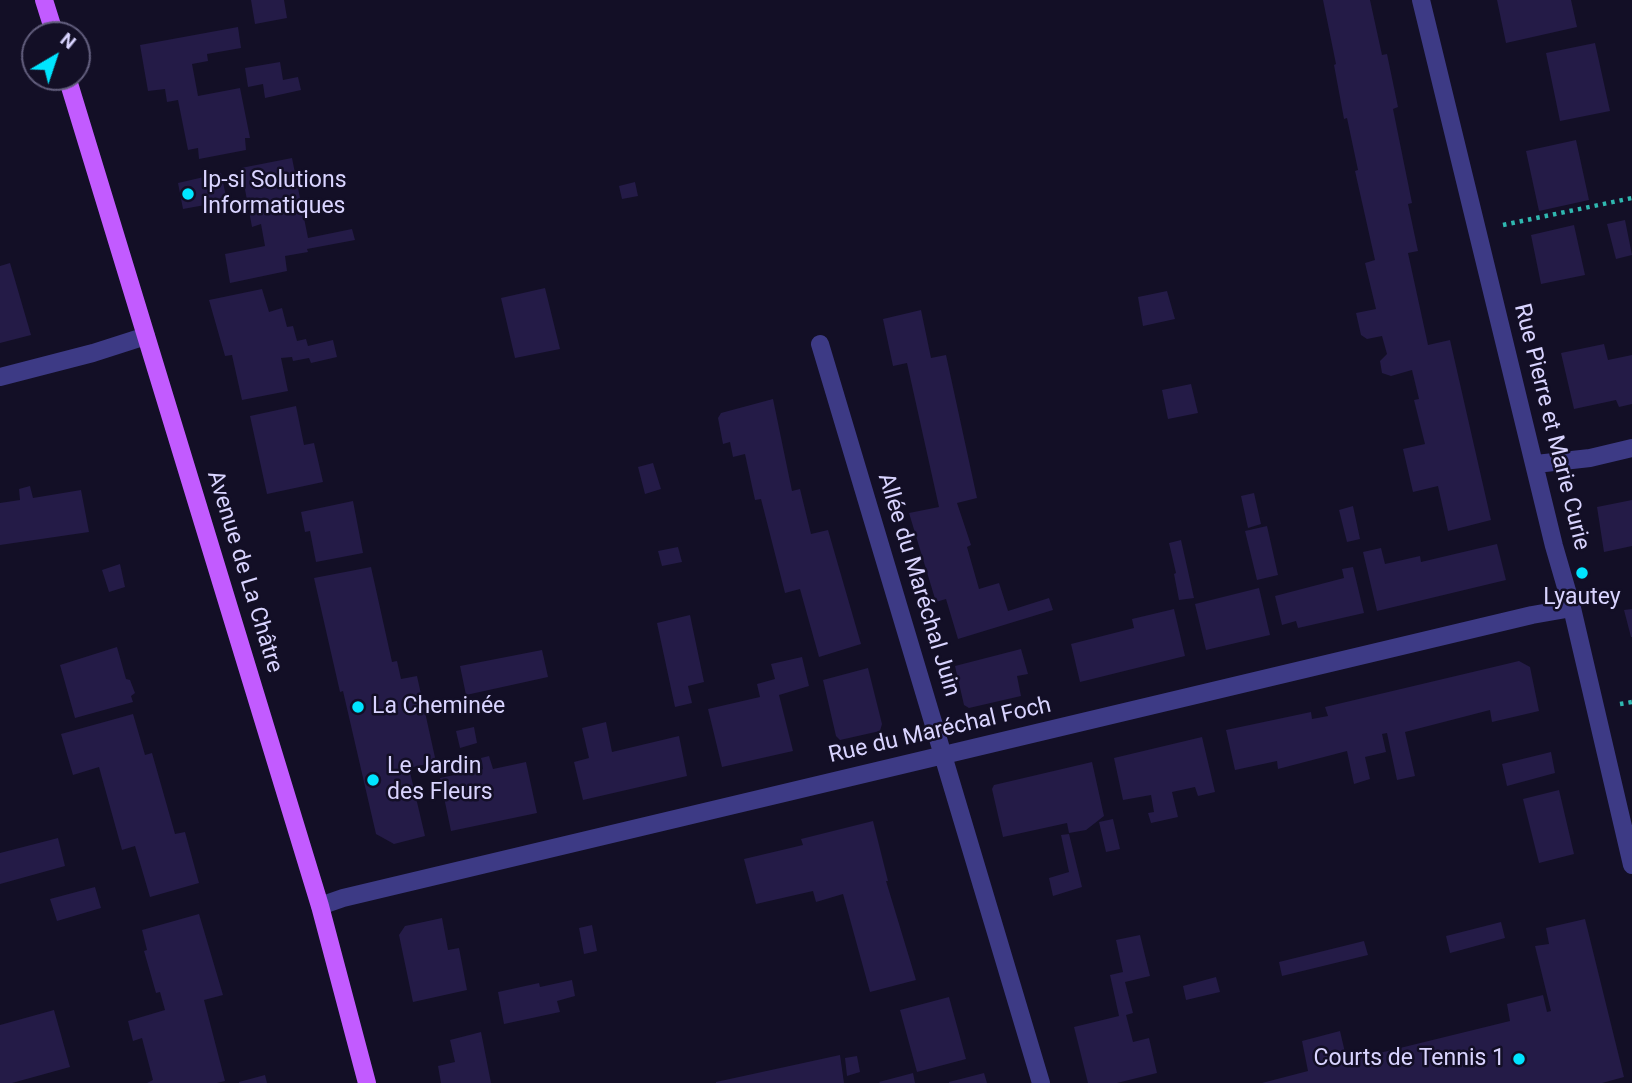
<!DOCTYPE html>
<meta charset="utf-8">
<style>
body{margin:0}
#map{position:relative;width:1632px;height:1083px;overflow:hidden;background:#130f26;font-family:Roboto,sans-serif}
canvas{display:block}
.north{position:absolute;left:21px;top:21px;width:70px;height:70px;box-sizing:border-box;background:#130f26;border:2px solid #625e7d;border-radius:50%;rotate:39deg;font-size:19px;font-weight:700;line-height:28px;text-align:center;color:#d9d4ff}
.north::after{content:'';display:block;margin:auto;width:24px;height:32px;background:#00e5ff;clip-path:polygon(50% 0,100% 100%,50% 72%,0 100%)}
</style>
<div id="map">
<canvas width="1632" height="1083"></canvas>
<div class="north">N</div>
</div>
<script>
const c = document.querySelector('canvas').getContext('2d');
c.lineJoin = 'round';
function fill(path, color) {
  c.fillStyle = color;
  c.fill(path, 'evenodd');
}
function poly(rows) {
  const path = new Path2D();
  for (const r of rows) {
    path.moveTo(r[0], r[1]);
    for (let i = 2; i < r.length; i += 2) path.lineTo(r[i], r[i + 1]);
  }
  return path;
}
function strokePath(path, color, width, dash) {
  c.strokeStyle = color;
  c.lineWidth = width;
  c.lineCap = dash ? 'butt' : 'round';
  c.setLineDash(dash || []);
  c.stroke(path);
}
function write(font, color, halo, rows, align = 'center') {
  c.font = font + ' Roboto,sans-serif';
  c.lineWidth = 5;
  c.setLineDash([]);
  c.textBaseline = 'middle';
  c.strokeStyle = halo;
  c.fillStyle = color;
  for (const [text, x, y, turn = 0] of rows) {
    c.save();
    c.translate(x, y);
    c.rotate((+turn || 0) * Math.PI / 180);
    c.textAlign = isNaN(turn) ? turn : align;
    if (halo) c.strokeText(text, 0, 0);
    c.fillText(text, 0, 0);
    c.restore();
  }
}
fill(poly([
 [251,0,284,0,287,18,255,24],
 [1323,0,1370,0,1382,55,1387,54,1398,107,1393,109,1412,203,1408,204,1418,251,1408,253,1428,345,1450,340,1491,520,1448,531,1438,486,1413,492,1403,449,1425,444,1414,400,1419,399,1412,370,1391,376,1382,373,1380,361,1387,354,1382,336,1367,339,1361,335,1356,313,1376,309,1365,263,1375,260,1355,171,1358,170,1347,118,1344,119,1334,65,1336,64],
 [1497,0,1571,0,1577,27,1506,43],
 [238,27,241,48,207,54,208,61,192,64,198,96,240,88,250,138,245,138,246,150,199,159,198,148,188,150,178,100,167,102,165,89,148,91,140,45],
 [1595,43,1610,111,1560,121,1546,53],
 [280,62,283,80,298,77,301,90,265,98,263,84,248,87,245,68],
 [1576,140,1589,200,1539,211,1526,151],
 [292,158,308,238,352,229,355,240,307,249,308,252,285,256,287,271,230,283,225,254,265,246,261,224,252,227,241,168],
 [221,173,227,201,183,209,178,183],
 [635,182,638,196,622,199,619,186],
 [1625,220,1632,255,1616,259,1607,224],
 [1574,225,1585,275,1541,284,1531,235],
 [10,263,31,335,0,343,0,266],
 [545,288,560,349,515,358,501,298],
 [262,289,269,312,282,308,287,327,293,326,297,341,306,339,308,346,333,340,337,357,311,363,309,358,293,361,292,357,281,358,288,391,242,400,232,355,225,356,209,300],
 [1167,291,1175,319,1143,326,1138,297],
 [921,310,931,358,946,355,977,498,957,503,971,545,967,547,979,589,999,583,1008,611,1049,598,1053,610,958,639,946,599,936,602,909,513,939,507,907,363,893,366,883,319],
 [1604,344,1608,360,1632,355,1632,404,1619,407,1616,400,1574,409,1561,353],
 [1191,384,1198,413,1168,419,1162,390],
 [773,399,792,491,800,489,811,534,828,530,861,644,819,657,800,589,785,593,761,499,755,500,745,454,733,457,730,442,723,444,718,418,721,413],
 [296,406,304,445,314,443,323,482,267,494,250,416],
 [653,463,661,489,645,494,638,467],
 [30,486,33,498,81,490,89,532,0,545,0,503,20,500,19,489],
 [1254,493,1261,524,1248,528,1241,496],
 [1632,500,1632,546,1604,552,1597,507],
 [353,501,363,553,316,562,310,531,305,532,301,512],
 [1353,506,1360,539,1347,542,1339,510],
 [1267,526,1278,575,1257,580,1245,531],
 [1181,540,1194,598,1179,600,1174,574,1176,573,1169,543],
 [1497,544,1506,580,1377,611,1363,552,1381,548,1385,564,1420,556,1421,562],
 [678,547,682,562,662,566,658,551],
 [120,564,125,587,109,592,102,570],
 [371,567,392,662,397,661,401,679,417,676,436,762,409,768,425,836,394,844,376,834,343,691,340,692,314,578],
 [1353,567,1364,613,1298,628,1296,621,1282,625,1275,596,1344,578,1342,569],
 [1259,588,1270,635,1206,650,1195,604],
 [1174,609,1185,656,1080,682,1071,644,1134,628,1132,619],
 [1632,609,1632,637,1631,637,1624,610],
 [690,615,704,682,688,686,692,703,675,707,657,623],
 [117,647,126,679,130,680,135,693,131,696,133,702,75,718,60,665],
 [1021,649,1028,674,1017,676,1021,696,969,708,964,705,955,666],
 [542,650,548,677,466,695,460,666],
 [802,657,809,686,779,695,793,751,722,767,708,709,760,697,757,684,775,679,771,664],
 [1519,661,1530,667,1539,711,1492,722,1490,710,1405,732,1415,776,1397,780,1387,733,1382,734,1386,752,1365,757,1370,779,1354,784,1347,751,1278,769,1277,761,1235,770,1226,730,1311,712,1312,719,1328,716,1325,707],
 [868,668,882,724,880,731,840,740,836,736,823,680],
 [133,714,145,755,152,753,175,834,185,832,199,883,150,897,135,846,122,850,99,767,73,775,61,734],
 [606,722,612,752,679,736,687,776,583,800,574,762,589,758,582,728],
 [474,727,477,743,460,748,456,731],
 [1202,737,1215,792,1198,796,1195,787,1172,792,1178,817,1151,823,1148,813,1154,812,1151,795,1123,800,1114,758],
 [1551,752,1555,773,1507,786,1502,764],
 [489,756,493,769,526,762,537,813,451,831,440,778,483,769,481,758],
 [1092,762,1104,816,1086,830,1069,833,1067,823,1003,837,992,789,994,785],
 [1559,790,1574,854,1539,863,1523,799],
 [1113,819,1120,849,1106,852,1099,822],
 [873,821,888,881,886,881,916,980,870,992,843,894,816,902,813,891,756,904,744,859,803,845,801,839],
 [1069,834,1082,887,1053,896,1049,878,1069,872,1061,835],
 [58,838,65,866,0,884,0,853],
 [95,887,101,908,57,921,50,899],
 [199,914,223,995,204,1000,225,1081,217,1083,147,1083,153,1080,142,1038,133,1041,128,1021,165,1010,160,992,156,993,144,951,147,950,142,930],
 [442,918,448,950,459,948,467,990,413,1002,399,935,405,926],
 [1585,919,1624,1077,1602,1083,1262,1083,1308,1071,1302,1041,1340,1031,1347,1061,1510,1021,1507,1004,1543,995,1547,1012,1551,1011,1535,946,1549,944,1546,928],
 [1501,922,1505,938,1450,953,1446,936],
 [592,925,597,951,584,954,579,928],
 [1140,935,1150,976,1125,982,1133,1013,1126,1015,1133,1042,1149,1038,1157,1073,1117,1083,1088,1083,1074,1027,1119,1016,1110,975,1123,972,1116,940],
 [1364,941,1368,955,1282,976,1279,962],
 [1216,977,1220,992,1186,1000,1183,986],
 [572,980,575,996,557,1001,560,1012,504,1024,498,992,539,983,540,987],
 [949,997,966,1059,917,1072,900,1010],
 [54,1010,70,1067,12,1083,0,1083,0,1025],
 [481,1032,491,1083,441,1083,438,1066,455,1062,450,1040],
 [840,1055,844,1083,716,1083,716,1082],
 [857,1056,860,1072,847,1076,845,1058],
 [913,1073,915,1083,880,1083,879,1082],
 [984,1073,987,1083,949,1083,949,1082],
 [265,1075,267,1083,239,1083,239,1082]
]), '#241b47');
strokePath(poly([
 [1503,225,1632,198],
 [1620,704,1632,702]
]), '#2fb8b0', 4.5, [3.5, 5]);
strokePath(poly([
 [1421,0,1554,546,1572,608,1632,865],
 [820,344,1041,1083],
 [0,377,93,353,146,336],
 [1536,464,1590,458,1632,448],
 [320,906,343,898,1532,615,1572,608]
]), '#3d3a85', 18);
strokePath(poly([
 [44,0,55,35],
 [67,77,320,906,367,1083]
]), '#c25bff', 18);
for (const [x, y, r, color] of [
 [188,194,7,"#00e5ff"],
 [1582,573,7,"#00e5ff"],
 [358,707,7,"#00e5ff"],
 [373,780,7,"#00e5ff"],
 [1519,1059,7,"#00e5ff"]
]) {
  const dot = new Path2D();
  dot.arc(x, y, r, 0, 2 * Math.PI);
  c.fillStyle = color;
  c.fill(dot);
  strokePath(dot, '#130f26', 2.5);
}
write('23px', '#d9d4ff', '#130f26', [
 ["Ip-si Solutions",202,181],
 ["Informatiques",202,207],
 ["Lyautey",1582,598,"center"],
 ["La Cheminée",372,707],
 ["Le Jardin",387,767],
 ["des Fleurs",387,793],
 ["Courts de Tennis 1",1505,1059,"right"]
], 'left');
write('23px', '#d9d4ff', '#130f26', [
 ["Rue Pierre et Marie Curie",1551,427,76],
 ["Avenue de La Châtre",244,572,73],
 ["Allée du Maréchal Juin",918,585,73],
 ["Rue du Maréchal Foch",940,731,-13]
]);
</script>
